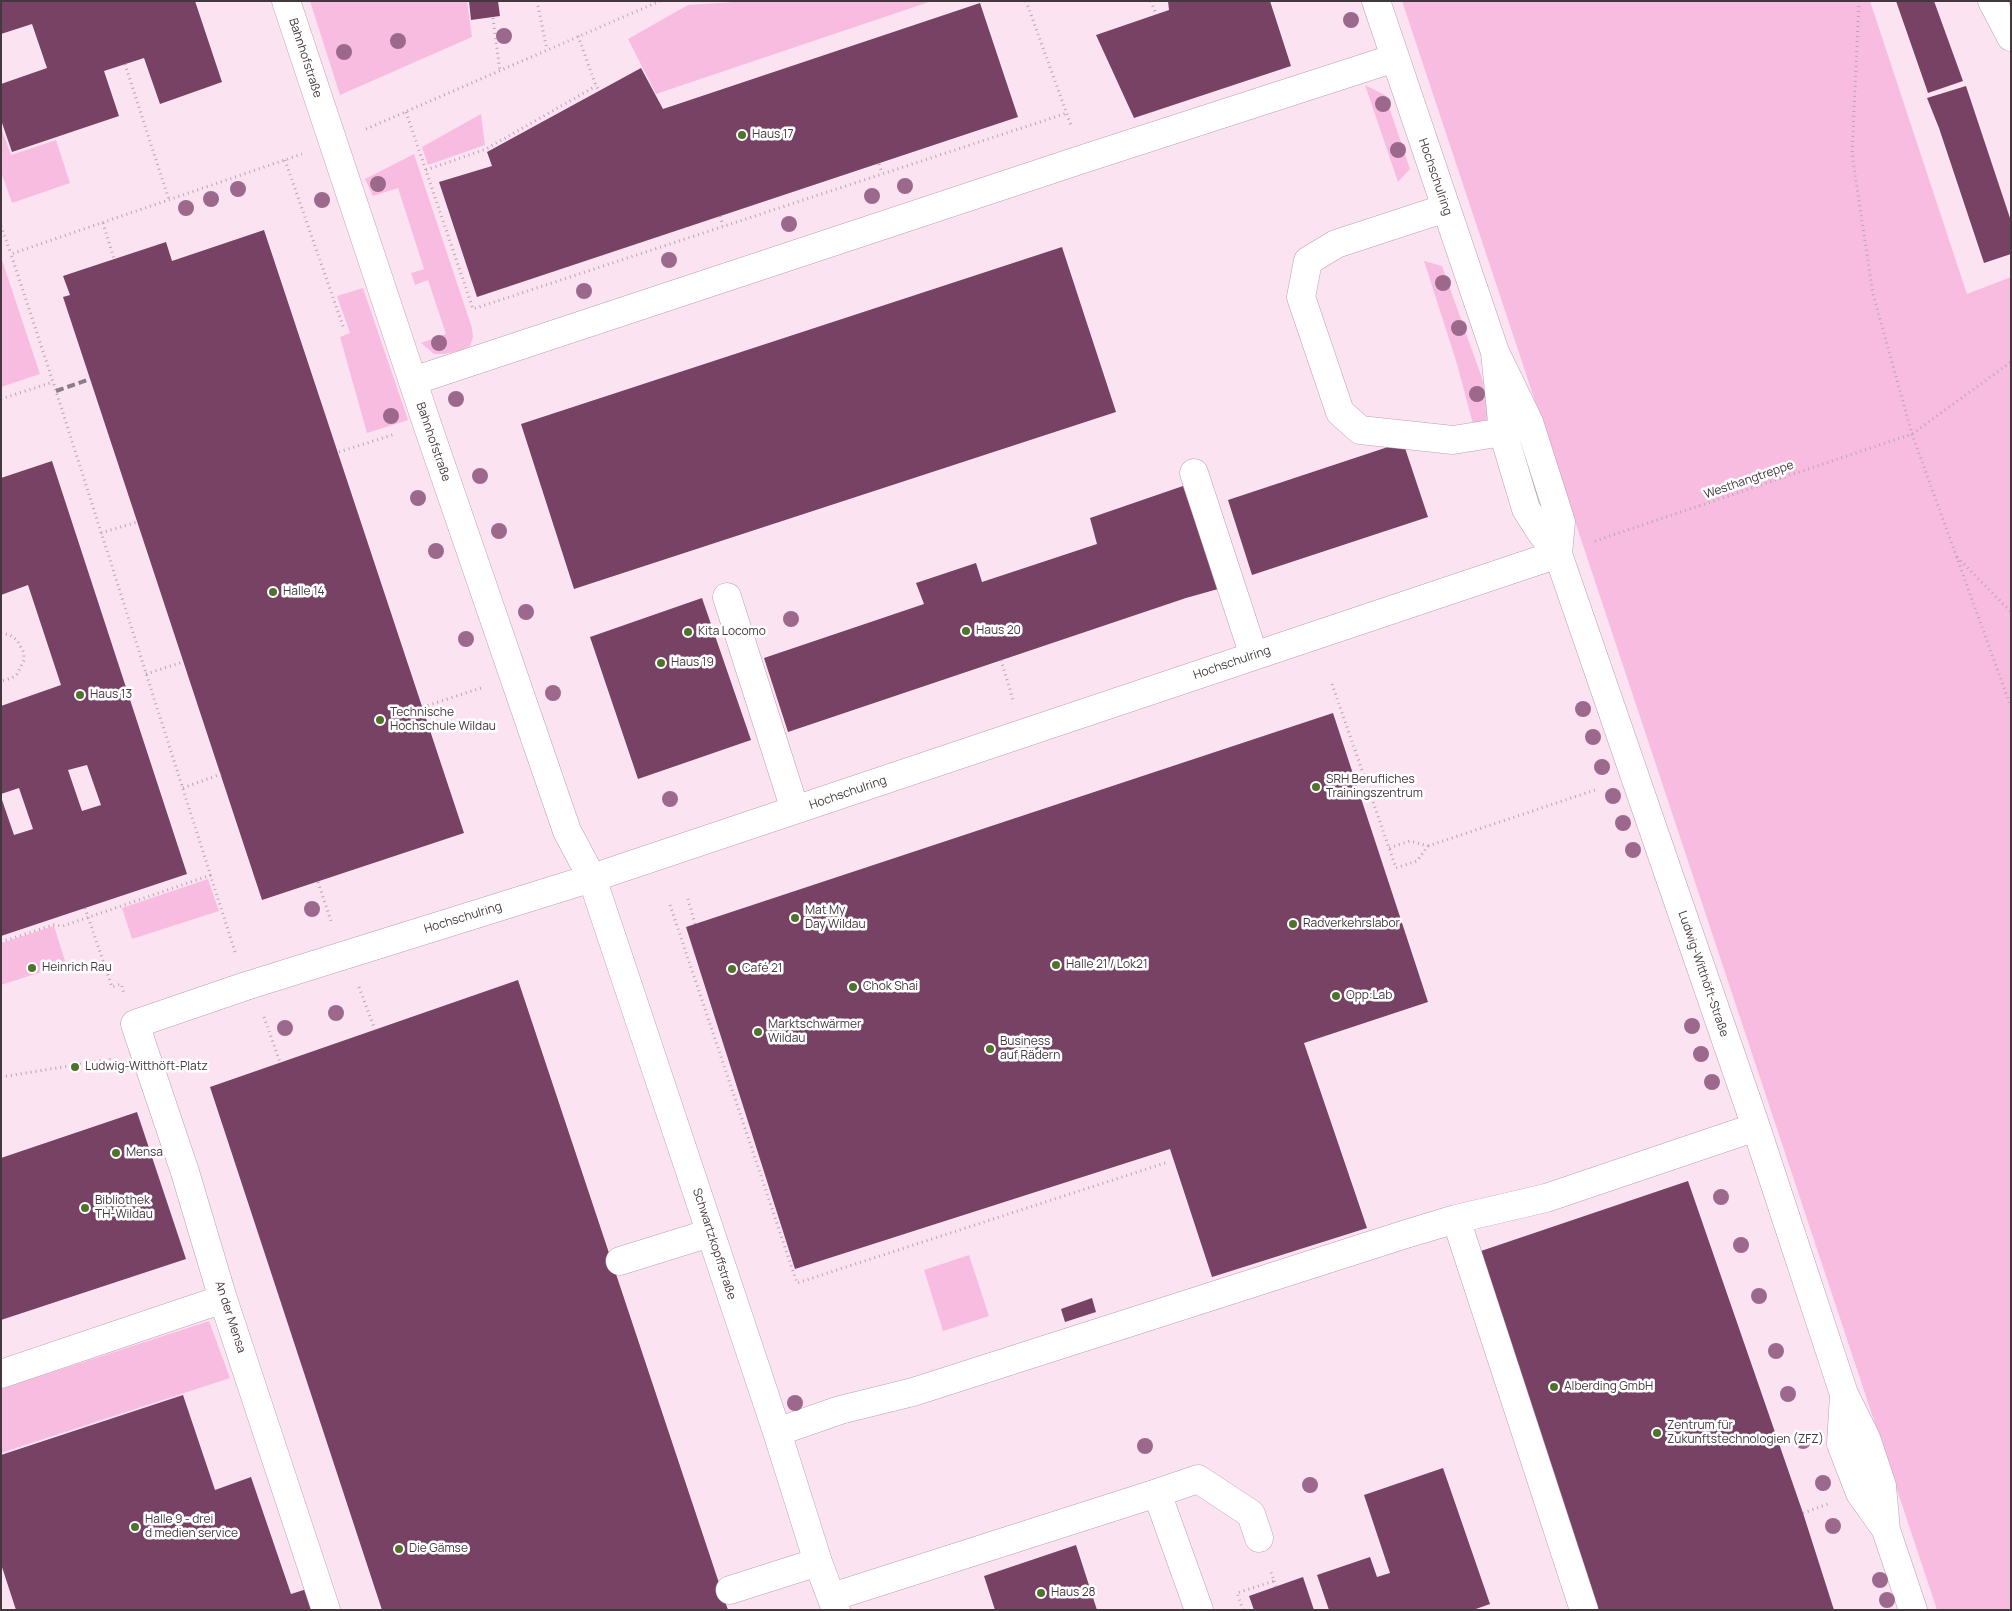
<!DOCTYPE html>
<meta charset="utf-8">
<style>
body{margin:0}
#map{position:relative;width:2012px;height:1611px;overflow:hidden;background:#fce3f1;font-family:Manrope,sans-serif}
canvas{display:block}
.frame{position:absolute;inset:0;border:2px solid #44383f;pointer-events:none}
</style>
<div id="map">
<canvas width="2012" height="1611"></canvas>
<div class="frame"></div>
</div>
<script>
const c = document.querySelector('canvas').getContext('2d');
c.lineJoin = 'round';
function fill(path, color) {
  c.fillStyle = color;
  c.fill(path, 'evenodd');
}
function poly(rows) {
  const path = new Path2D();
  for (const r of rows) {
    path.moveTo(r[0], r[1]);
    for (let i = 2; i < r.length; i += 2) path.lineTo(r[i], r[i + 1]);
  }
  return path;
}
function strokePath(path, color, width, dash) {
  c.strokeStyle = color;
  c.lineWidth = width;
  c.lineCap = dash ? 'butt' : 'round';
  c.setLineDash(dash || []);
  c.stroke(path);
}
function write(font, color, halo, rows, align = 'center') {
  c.font = font + ' Manrope,sans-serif';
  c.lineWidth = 5;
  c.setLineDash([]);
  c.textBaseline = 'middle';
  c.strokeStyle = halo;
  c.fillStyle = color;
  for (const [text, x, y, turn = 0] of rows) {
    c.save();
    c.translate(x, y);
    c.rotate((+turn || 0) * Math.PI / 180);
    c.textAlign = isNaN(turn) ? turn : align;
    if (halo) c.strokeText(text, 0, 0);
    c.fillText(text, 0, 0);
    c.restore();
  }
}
fill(poly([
 [310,1,467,1,472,37,340,95],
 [749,1,932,1,656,94,628,39,688,5],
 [1402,1,1870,1,1967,294,2011,277,2011,1610,1937,1610],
 [1365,85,1385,95,1410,169,1398,182],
 [481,114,485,145,428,165,422,147],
 [1,127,11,155,56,140,70,183,12,203,1,172],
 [414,154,472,328,473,337,470,346,459,351,444,354,434,354,421,343,446,334,428,280,415,285,411,273,424,269,398,188,373,196,365,179],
 [1,257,40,374,1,387],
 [1424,261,1442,266,1482,378,1489,418,1474,428,1457,364],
 [363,288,408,420,367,433,340,337,350,333,337,296],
 [208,879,219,911,132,939,122,908],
 [54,926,66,964,1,985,1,943],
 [969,1255,989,1316,943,1331,924,1270],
 [209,1321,230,1378,1,1453,1,1389]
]), '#f9bce1');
fill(poly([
 [1,1,195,1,222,82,160,104,144,58,104,71,119,116,12,152,1,120,1,84,47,68,32,24,1,34],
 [469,1,498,1,500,16,471,20],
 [1168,1,1270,1,1291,66,1134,118,1096,35,1169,10],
 [1896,1,1934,1,1963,81,1928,93],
 [980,3,1018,117,477,297,439,182,492,166,487,152,641,68,663,109],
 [1966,86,2011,221,2011,254,1984,263,1939,128,1927,98],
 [264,230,464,833,262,900,63,297,70,295,63,276,81,270,166,242,172,261],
 [1062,247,1116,412,574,589,521,424],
 [1403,442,1428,517,1252,575,1228,500],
 [52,461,187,874,1,936,1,797,14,835,33,829,19,788,1,794,1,706,61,685,28,585,1,595,1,478],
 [87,765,101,805,82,811,68,770],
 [1183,486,1218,589,1186,598,788,732,764,658,924,604,916,583,976,563,982,582,1097,544,1090,518],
 [702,598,751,740,638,779,590,637],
 [1333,713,1428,1002,1304,1043,1367,1228,1212,1277,1170,1149,795,1269,686,927],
 [518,980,728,1610,382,1610,210,1087],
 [137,1112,186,1259,1,1320,1,1158],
 [1688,1181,1803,1513,1834,1610,1598,1610,1478,1252],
 [1092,1298,1096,1312,1065,1322,1061,1309],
 [183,1395,215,1490,251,1477,291,1594,310,1588,317,1610,16,1610,1,1564,1,1455],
 [1443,1468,1490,1604,1473,1610,1329,1610,1317,1575,1370,1557,1377,1577,1390,1573,1364,1495],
 [1076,1545,1097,1610,995,1610,984,1576],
 [1303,1577,1314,1610,1254,1610,1249,1596]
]), '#774264');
const minor = poly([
 [286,1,427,424,567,831,592,878,777,1432,818,1562,836,1610],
 [1376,1,1495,352,1529,422,1561,522,1558,554],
 [1992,1,2011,37],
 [1446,208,1336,244,1308,261,1301,297,1340,412,1360,430,1453,440,1503,432,1520,426],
 [1495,352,1503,432,1526,509,1540,531,1558,554,1756,1127,1844,1394,1866,1438,1882,1486,1886,1530,1913,1610],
 [413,381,1083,159,1395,58],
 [1194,473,1254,656],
 [727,597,795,810],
 [1456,1219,1584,1610],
 [620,1261,710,1233],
 [1,1374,223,1299],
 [1844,1395,1841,1444,1860,1493,1885,1528],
 [777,1432,840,1410,913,1392,1406,1234,1456,1219,1546,1198,1756,1127],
 [1157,1493,1198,1479,1251,1514,1259,1538],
 [730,1590,818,1562],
 [832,1597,1157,1493,1199,1610],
 [326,1610,223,1299,185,1172,135,1024,246,986,592,878,1558,554]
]);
strokePath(minor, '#bc9fb0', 29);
strokePath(poly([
 [537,1,547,50],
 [1026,1,1072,128],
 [1151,1,1156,14],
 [1859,1,1852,154,1873,294,1912,434,2011,707],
 [493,18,500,71],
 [578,36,596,86,600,91],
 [125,64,169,200],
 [406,112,473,309,1067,113],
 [366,129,660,1],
 [285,160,344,329],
 [879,164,882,173],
 [426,170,486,149,596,86],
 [720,216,723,226],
 [103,223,114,259],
 [1,226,11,254],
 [1,399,53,382],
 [339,452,395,434],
 [101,533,137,522],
 [1595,541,1912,434,2011,362],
 [1957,557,2011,612],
 [1,633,10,635,17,640,24,653,24,660,17,674,12,678,1,681],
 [1001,660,1013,700],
 [146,674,183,662],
 [1332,684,1396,868,1417,861,1428,846,1410,841,1389,848],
 [423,707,481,688],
 [183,788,221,774],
 [1428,846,1598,789],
 [318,882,332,924],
 [688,899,695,924],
 [670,905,797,1283,1168,1162],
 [85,908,112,987,121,984,124,993],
 [1,942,53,925,63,926,211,875],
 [235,952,56,391,11,254,302,154],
 [359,987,375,1030],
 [264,1017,280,1062],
 [1,1077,112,1059],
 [1803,1513,1828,1504],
 [1274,1581,1276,1587],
 [1243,1610,1237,1593,1274,1581,1270,1569]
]), '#b9a5b0', 3, [1, 4]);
strokePath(minor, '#fff', 28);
strokePath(poly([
 [56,391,90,379]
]), '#8e7d87', 4, [8, 4]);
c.fillStyle = '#9c698d';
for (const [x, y] of [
 [1351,20],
 [504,36],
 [398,41],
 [344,52],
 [1383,104],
 [1398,150],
 [378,184],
 [905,186],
 [238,189],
 [872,196],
 [211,199],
 [322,200],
 [186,208],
 [789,224],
 [669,260],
 [1443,283],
 [584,291],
 [1459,328],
 [439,343],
 [1477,394],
 [456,399],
 [391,416],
 [480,476],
 [418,498],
 [499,531],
 [436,551],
 [526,612],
 [791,619],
 [466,639],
 [553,693],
 [1583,709],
 [1593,737],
 [1602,767],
 [1613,796],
 [670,799],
 [1623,823],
 [1633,850],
 [312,909],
 [336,1013],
 [1692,1026],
 [285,1028],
 [1701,1054],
 [1712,1082],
 [1721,1197],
 [1741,1245],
 [1759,1296],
 [1776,1351],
 [1788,1394],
 [795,1403],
 [1803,1441],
 [1145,1446],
 [1823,1483],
 [1310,1485],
 [1833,1526],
 [1880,1580],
 [1887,1600]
]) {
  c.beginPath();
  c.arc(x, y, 8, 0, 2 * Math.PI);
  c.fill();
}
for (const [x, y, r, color] of [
 [742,135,5,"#4f732c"],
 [273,592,5,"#4f732c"],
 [966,631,5,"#4f732c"],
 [688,632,5,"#4f732c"],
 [661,663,5,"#4f732c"],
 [80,695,5,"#4f732c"],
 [380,720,5,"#4f732c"],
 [1316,787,5,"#4f732c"],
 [795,918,5,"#4f732c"],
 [1293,924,5,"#4f732c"],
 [1056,965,5,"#4f732c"],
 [32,968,5,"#4f732c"],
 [732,969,5,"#4f732c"],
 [853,987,5,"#4f732c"],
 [1336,996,5,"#4f732c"],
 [758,1032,5,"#4f732c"],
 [990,1049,5,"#4f732c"],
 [75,1067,5,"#4f732c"],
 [116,1153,5,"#4f732c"],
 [85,1208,5,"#4f732c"],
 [1554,1387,5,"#4f732c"],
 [1657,1433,5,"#4f732c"],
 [135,1527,5,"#4f732c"],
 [399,1549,5,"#4f732c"],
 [1041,1593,5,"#4f732c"]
]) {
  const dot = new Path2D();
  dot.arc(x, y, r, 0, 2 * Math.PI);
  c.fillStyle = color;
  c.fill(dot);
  strokePath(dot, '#fff', 2);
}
write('12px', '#44383f', '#fff', [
 ["Bahnhofstraße",305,58,72],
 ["Hochschulring",1435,177,71],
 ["Bahnhofstraße",433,442,71],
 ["Westhangtreppe",1749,480,-19],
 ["Hochschulring",1232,663,-19],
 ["Hochschulring",848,793,-19],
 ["Hochschulring",463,918,-17],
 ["Ludwig-Witthöft-Straße",1703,974,71],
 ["Schwartzkopffstraße",714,1244,72],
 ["An der Mensa",230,1317,72]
]);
write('12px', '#44383f', '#fff', [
 ["Haus 17",752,135],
 ["Halle 14",283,592],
 ["Haus 20",976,631],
 ["Kita Locomo",698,632],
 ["Haus 19",671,663],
 ["Haus 13",90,695],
 ["Technische",390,713],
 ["Hochschule Wildau",390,727],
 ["SRH Berufliches",1326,780],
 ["Trainingszentrum",1326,794],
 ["Mat My",805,911],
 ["Day Wildau",805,925],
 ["Radverkehrslabor",1303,924],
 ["Halle 21 / Lok21",1066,965],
 ["Heinrich Rau",42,968],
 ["Café 21",742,969],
 ["Chok Shai",863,987],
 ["Opp:Lab",1346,996],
 ["Marktschwärmer",768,1025],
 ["Wildau",768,1039],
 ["Business",1000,1042],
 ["auf Rädern",1000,1056],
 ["Ludwig-Witthöft-Platz",85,1067],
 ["Mensa",126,1153],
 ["Bibliothek",95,1201],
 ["TH-Wildau",95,1215],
 ["Alberding GmbH",1564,1387],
 ["Zentrum für",1667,1426],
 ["Zukunftstechnologien (ZFZ)",1667,1440],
 ["Halle 9 - drei",145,1520],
 ["d medien service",145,1534],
 ["Die Gämse",409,1549],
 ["Haus 28",1051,1593]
], 'left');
</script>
